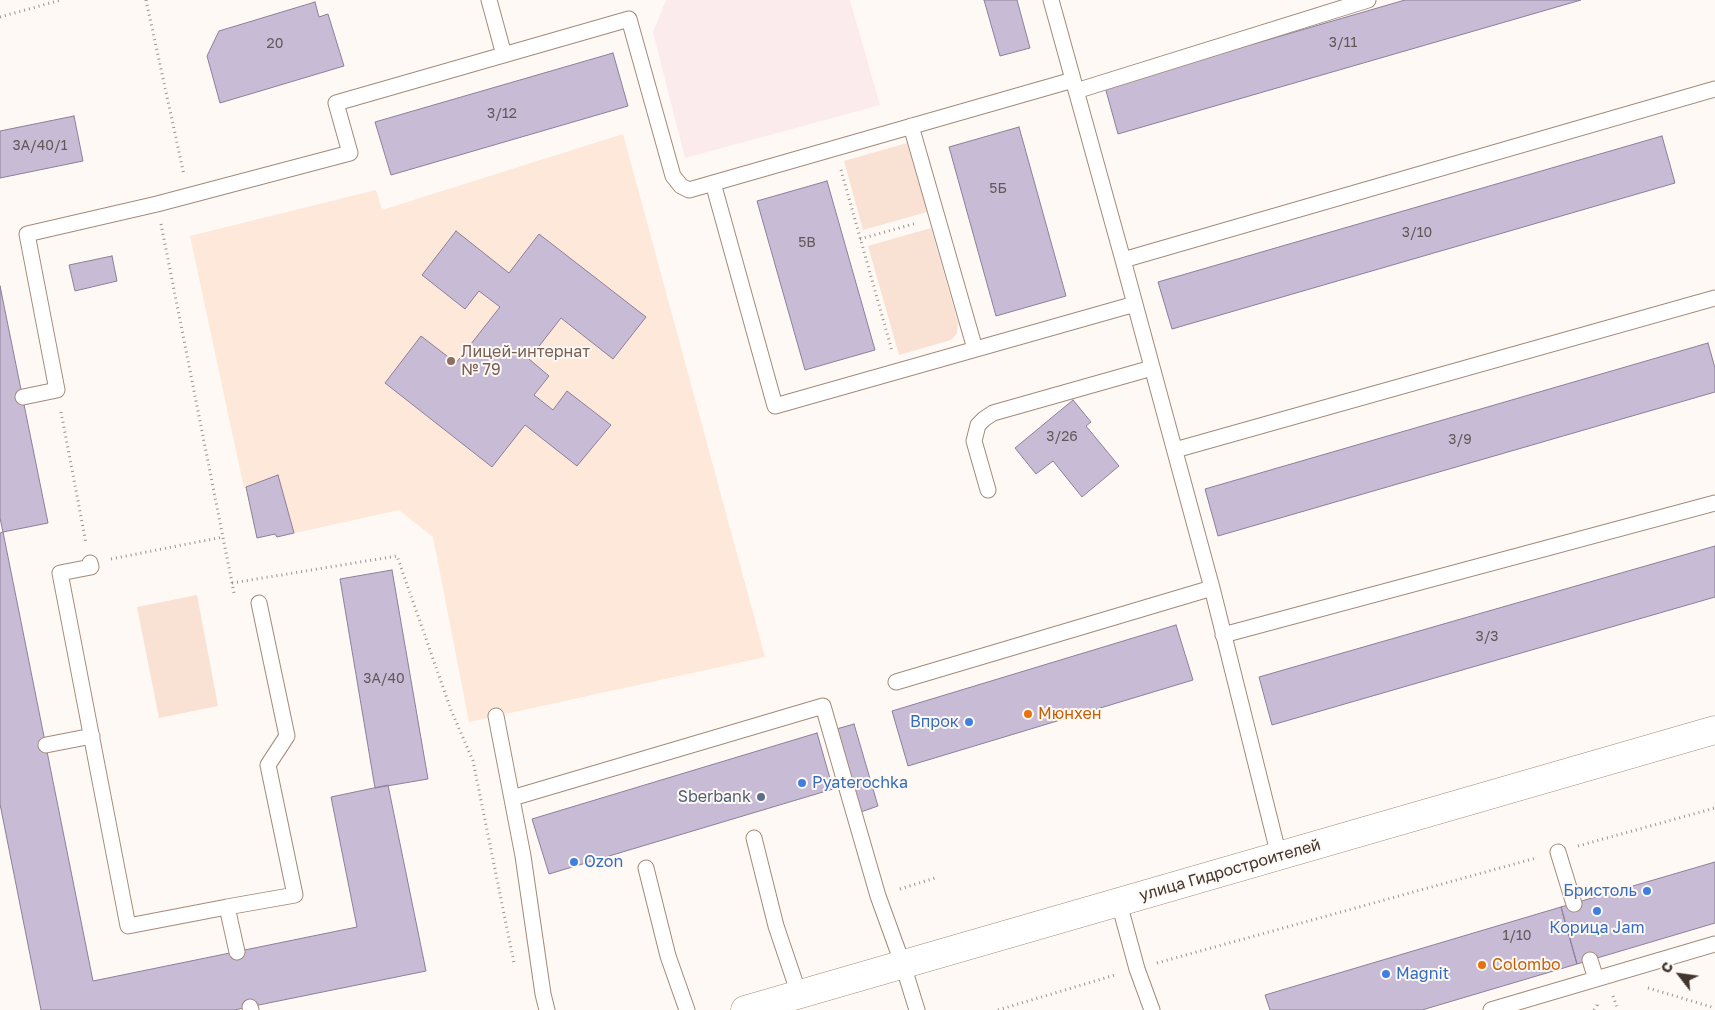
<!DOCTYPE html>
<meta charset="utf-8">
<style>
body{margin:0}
#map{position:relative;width:1715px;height:1010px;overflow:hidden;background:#fef9f5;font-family:"Golos Text",sans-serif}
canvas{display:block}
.north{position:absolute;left:1655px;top:950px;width:50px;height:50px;-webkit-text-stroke:4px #fef9f5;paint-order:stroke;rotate:300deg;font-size:14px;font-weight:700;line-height:20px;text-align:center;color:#41362f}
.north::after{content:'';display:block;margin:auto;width:18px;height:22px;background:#41362f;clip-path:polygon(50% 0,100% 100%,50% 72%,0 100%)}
</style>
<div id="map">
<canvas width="1715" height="1010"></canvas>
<div class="north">С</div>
</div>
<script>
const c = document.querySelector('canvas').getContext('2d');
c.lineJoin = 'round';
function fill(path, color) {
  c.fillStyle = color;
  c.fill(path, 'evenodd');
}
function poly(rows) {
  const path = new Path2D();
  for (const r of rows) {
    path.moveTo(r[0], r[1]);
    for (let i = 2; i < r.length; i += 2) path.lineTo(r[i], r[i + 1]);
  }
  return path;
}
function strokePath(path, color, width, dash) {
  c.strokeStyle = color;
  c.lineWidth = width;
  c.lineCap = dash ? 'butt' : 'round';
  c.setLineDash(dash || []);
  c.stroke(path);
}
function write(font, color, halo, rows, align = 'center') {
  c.font = font + ' "Golos Text",sans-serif';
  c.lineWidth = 4;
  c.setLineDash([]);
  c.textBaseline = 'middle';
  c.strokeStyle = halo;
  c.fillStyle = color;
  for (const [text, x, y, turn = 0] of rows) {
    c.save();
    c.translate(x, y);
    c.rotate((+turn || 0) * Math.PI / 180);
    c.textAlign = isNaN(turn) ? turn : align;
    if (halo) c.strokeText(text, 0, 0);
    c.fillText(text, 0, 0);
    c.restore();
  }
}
fill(poly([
 [623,134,765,657,469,722,433,537,399,510,277,537,274,534,257,538,246,488,244,488,190,236,376,190,382,210]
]), '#fde8da');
fill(poly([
 [666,0,850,0,880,105,685,158,653,32]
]), '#fcebed');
fill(poly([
 [907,143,927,212,863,230,844,161],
 [931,228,958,323,957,333,951,340,899,355,868,246],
 [197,595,218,706,159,718,137,607]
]), '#f9e2d3');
const building = poly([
 [984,0,1017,0,1030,48,1000,56,984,0],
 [1405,0,1581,0,1118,134,1105,87,1405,0],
 [315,2,319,17,328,14,344,66,220,103,207,56,219,31,315,2],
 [613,53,628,106,391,175,375,122,613,53],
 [74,116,83,161,0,178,0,131,74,116],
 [1019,127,1066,296,996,316,949,147,1019,127],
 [1662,136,1675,183,1172,329,1158,282,1662,136],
 [827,181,875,350,805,370,757,201,827,181],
 [456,231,509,273,539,234,646,317,613,359,561,318,529,359,549,376,534,395,553,410,567,391,611,425,577,466,525,425,492,467,385,383,421,336,456,363,500,307,479,291,465,309,422,275,456,231],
 [112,256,117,281,75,291,69,265,112,256],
 [0,286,48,523,3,532,0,518,0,286],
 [1708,343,1715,368,1715,392,1218,536,1205,489,1708,343],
 [1073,400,1091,422,1086,426,1119,466,1082,497,1053,461,1036,474,1015,448,1073,400],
 [278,475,294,533,277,537,275,534,257,538,246,487,278,475],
 [3,532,93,981,357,927,331,797,388,785,426,971,234,1010,41,1010,0,804,0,533,3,532],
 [1715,546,1715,597,1272,725,1259,677,1715,546],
 [392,570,428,779,375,788,340,579,392,570],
 [1176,625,1193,680,908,766,892,711,1176,625],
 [854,724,878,806,858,813,833,730,854,724],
 [817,733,833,789,549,874,532,819,817,733],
 [1715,862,1715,923,1577,964,1561,907,1715,862],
 [1561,907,1577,964,1422,1010,1270,1010,1265,995,1561,907]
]);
fill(building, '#c8bbd6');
strokePath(building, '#8c8099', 1);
const service = poly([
 [489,0,504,55],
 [1051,0,1123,260,1212,588,1279,856],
 [1076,91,1368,0],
 [911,126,975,349],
 [713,183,775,406,1135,304],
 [1123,260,1715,89],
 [23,397,57,390,27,234,157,204,350,153,336,103,629,19,673,176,681,186,689,190,1073,80],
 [1175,450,1715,298],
 [988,490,974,441,978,425,984,419,993,413,1152,368],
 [90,563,91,567,60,573,128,926,227,907,237,952],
 [1223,635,1715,503],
 [896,682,1212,588],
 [496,716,523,856,543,994,547,1010],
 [46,745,92,736],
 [512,798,823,706,878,896,903,965,917,1010],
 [754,838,776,926,799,994],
 [1558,852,1574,904],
 [646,868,668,956,687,1010],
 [1119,903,1137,969,1152,1010],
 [227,907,295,895,268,765,287,736,259,603],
 [1590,960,1596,979],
 [250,1007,251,1010],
 [1491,1010,1715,944]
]);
const secondary = poly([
 [745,1010,1715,730]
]);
strokePath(service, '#a38a79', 17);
strokePath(secondary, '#a38a79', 29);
strokePath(poly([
 [146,0,184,175],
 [0,17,61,0],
 [841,170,892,351],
 [161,224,234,593],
 [860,239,917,223],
 [61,412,86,543],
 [111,559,223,537],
 [232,583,397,556,451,710,473,761,514,963],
 [1578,846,1715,808],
 [900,889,935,878],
 [1157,963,1536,858],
 [1648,988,1715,1008],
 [1613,996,1618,1010],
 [998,1010,1115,975],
 [1594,1010,1597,1005,1596,1001]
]), '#9b938d', 3, [1, 4]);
strokePath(service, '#fff', 15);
strokePath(secondary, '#fff', 28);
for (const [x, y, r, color] of [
 [451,361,5,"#8d6e63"],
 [1028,714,5,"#e8710a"],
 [969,722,5,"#3f7fe0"],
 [802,783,5,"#3f7fe0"],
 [761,797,5,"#5c6f8a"],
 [574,862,5,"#3f7fe0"],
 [1647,891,5,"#3f7fe0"],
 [1597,911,5,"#3f7fe0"],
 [1482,965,5,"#e8710a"],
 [1386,974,5,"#3f7fe0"]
]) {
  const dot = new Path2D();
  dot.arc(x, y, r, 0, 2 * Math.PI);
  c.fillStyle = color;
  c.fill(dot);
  strokePath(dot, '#fef9f5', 2);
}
write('14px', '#635759', null, [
 ["3/11",1343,43],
 ["20",275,44],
 ["3/12",502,114],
 ["3А/40/1",40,146],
 ["5Б",998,189],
 ["3/10",1417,233],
 ["5В",807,243],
 ["3/26",1062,437],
 ["3/9",1460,440],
 ["3/3",1487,637],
 ["3А/40",384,679],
 ["1/10",1517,936]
]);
write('16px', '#785e54', '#fef9f5', [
 ["Лицей-интернат",461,352],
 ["№ 79",461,370]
], 'left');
write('16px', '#c56008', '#fef9f5', [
 ["Мюнхен",1038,714],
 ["Colombo",1492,965]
], 'left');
write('16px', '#366cbe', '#fef9f5', [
 ["Впрок",959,722,"right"],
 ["Pyaterochka",812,783],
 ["Ozon",584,862],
 ["Бристоль",1637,891,"right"],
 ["Корица Jam",1597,928,"center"],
 ["Magnit",1396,974]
], 'left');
write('16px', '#4e5e75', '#fef9f5', [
 ["Sberbank",751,797]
], 'right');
write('16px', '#41362f', '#fef9f5', [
 ["улица Гидростроителей",1230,870,-16]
]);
</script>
